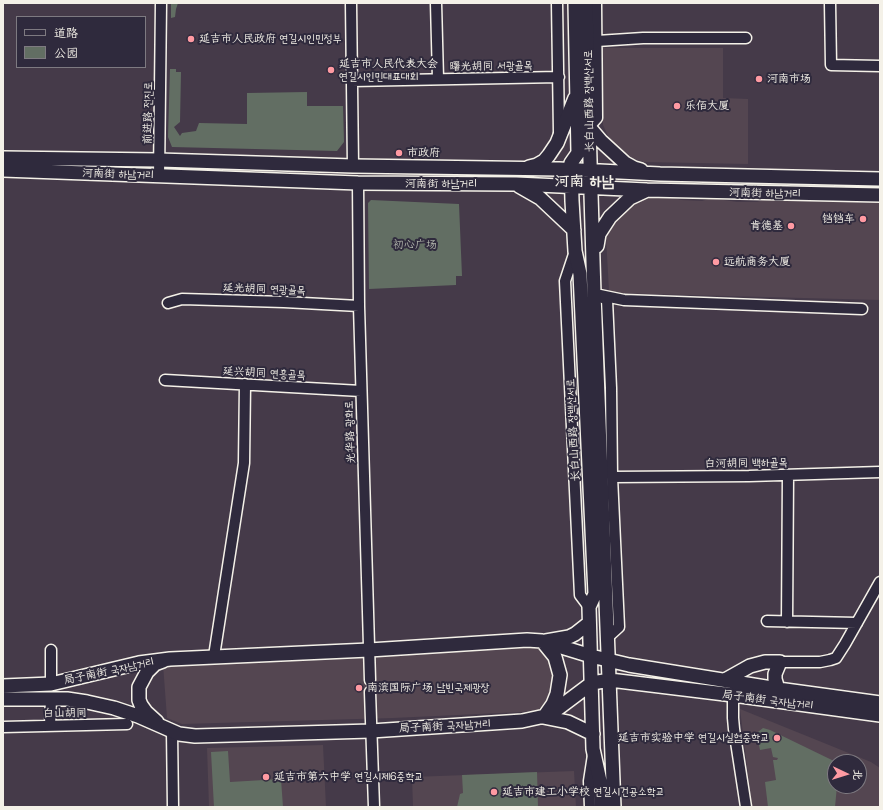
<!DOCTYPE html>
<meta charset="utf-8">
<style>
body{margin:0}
#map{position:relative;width:883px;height:810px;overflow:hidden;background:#453a49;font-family:Mali,"LXGW WenKai TC",sans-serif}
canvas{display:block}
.frame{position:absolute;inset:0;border:4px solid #f4f1e8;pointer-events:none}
.legend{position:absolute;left:16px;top:16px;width:130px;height:52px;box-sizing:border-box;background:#2f2a3d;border:1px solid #7e7a81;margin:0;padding:5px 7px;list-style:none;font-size:12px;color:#f4f1e8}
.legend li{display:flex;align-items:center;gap:8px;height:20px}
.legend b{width:20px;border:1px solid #7e7a81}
.north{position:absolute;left:827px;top:754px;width:40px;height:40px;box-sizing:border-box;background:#2f2a3d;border:1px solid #7e7a81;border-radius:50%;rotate:94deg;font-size:11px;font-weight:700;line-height:16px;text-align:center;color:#f4f1e8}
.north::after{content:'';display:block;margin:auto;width:14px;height:18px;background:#ff9aa2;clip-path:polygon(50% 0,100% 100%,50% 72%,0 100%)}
</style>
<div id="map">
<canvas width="883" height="810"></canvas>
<div class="frame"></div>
<ul class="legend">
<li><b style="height:5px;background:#2f2a3d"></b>道路</li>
<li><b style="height:11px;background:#626e63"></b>公园</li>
</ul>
<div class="north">北</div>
</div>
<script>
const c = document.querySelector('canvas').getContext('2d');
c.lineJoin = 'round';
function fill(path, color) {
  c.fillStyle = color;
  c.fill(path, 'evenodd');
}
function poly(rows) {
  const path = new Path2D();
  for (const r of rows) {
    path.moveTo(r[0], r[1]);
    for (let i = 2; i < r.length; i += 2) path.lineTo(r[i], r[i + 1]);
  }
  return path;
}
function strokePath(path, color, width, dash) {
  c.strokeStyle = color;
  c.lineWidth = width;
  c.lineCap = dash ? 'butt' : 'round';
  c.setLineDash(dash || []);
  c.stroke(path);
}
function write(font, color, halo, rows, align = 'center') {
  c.font = font + ' Mali,"LXGW WenKai TC","Poor Story",sans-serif';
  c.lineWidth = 4;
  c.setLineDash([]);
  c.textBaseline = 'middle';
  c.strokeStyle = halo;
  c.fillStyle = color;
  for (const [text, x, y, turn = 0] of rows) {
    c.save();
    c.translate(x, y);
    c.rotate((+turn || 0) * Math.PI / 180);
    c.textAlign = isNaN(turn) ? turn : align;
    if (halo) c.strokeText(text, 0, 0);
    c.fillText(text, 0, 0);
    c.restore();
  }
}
fill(poly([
 [600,48,723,48,723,98,748,99,748,164,644,162,634,159,627,154,609,138,603,125],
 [646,196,672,197,681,200,702,201,711,198,737,202,757,202,766,199,880,203,880,300,612,293,609,291,606,237,608,230,629,203],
 [536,644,550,659,555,677,552,694,543,709,522,712,393,718,182,724,167,718,163,664],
 [740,709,871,762,880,768,880,807,752,807],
 [835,762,859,762,859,786,835,786],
 [323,745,326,807,209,807,207,748],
 [574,771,576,807,413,807,412,777]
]), '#544651');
fill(poly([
 [171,3,178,3,176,9,175,17,171,18],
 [170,69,176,69,176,72,181,72,180,122,174,127,180,136,182,133,196,131,199,123,247,124,247,93,307,92,307,106,343,106,344,142,337,151,172,147,168,137],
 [371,200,459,204,462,276,456,276,456,285,369,289,368,203],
 [763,728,770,730,836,762,835,786,837,786,835,807,768,807,765,782,776,780,773,760,777,760,778,758,773,757,771,748,760,750,757,736,758,732],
 [228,751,230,782,281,779,283,807,214,807,211,752],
 [537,772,538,807,457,807,460,794,463,793,462,775]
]), '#626e63');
const minor = poly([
 [351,3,353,166],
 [436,3,438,79],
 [557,3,559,133],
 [830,3,831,65,880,66],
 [597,41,643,38,746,38],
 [352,81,559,77],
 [589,127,597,118,596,3],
 [159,176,161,3],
 [358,183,359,306,370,680],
 [575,251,565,281,580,595,589,607],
 [594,294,607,300,611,388,612,477,619,627,608,637],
 [600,295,624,300,862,309],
 [168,303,182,299,284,302,359,306],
 [165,380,361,391],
 [612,477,749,476,880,472],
 [767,621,857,623],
 [787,622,788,475],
 [214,656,244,463,245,384],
 [780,662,820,662,830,660,836,658,845,644,880,582],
 [51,684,51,650],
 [370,692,374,807],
 [733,695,733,718,734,729,746,807],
 [50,726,51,699],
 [3,727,127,724],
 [172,731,173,807],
 [590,807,589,781,593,755]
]);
const major = poly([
 [575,3,578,153,571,163,572,201,575,251,580,274,595,594,589,607,593,749,600,781,601,807],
 [586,3,589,127,594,294,614,807],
 [589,127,601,141,625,163,634,168,641,170],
 [3,158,159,160,353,166,559,169,660,174,880,179],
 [529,167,537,165,544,161,549,155,557,143,575,98],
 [3,170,358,183,516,184,647,190,880,195],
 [519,186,540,198,574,230],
 [597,246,599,234,610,217,630,198,645,191],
 [542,641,555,657,560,675,557,694,553,704,546,714],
 [546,641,569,637,575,634,589,623],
 [725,680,750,666,765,662,780,662,775,674,775,679,778,689],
 [3,686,51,684,139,663,170,659,369,650,527,640,542,641,591,656,629,665,778,689,880,703],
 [3,699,67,699,87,702,114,708,138,716,179,734,195,736,371,731,522,721,545,716,552,713,592,683,610,680,733,695,880,715],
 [543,717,568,722,593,734],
 [157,722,146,712,141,705,139,700,139,687,147,672,155,664,163,661]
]);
strokePath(minor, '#f4f1e8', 13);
strokePath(major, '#f4f1e8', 16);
strokePath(minor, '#2f2a3d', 10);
strokePath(major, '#2f2a3d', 13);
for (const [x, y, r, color] of [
 [191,39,4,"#ff9aa2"],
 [331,70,4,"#ff9aa2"],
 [759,79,4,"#ff9aa2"],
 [677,106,4,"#ff9aa2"],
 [399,153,4,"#ff9aa2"],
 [863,219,4,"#ff9aa2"],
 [791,226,4,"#ff9aa2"],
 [716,262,4,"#ff9aa2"],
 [359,688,4,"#ff9aa2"],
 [777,738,4,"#ff9aa2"],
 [266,777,4,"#ff9aa2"],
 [494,792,4,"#ff9aa2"]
]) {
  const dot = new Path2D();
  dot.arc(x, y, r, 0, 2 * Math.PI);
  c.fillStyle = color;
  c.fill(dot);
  strokePath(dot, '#2f2a3d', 1.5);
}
write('11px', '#f4f1e8', '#2f2a3d', [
 ["延吉市人民政府 연길시인민정부",199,39],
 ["延吉市人民代表大会",339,64],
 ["연길시인민대표대회",339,77],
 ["河南市场",767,79],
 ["乐佰大厦",685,106],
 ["市政府",407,153],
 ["铛铛车",855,219,"right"],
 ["肯德基",783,226,"right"],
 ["远航商务大厦",724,262],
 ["南滨国际广场 남빈국제광장",367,688],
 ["延吉市实验中学 연길시실험중학교",769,738,"right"],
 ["延吉市第六中学 연길시제6중학교",274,777],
 ["延吉市建工小学校 연길시건공소학교",502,792]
], 'left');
write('11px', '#f4f1e8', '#2f2a3d', [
 ["曙光胡同 서광골목",491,66,-1],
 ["长白山西路 장백산서로",589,101,-91],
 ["前进路 전진로",148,113,-89],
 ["河南街 하남거리",118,174,2],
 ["河南街 하남거리",441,184],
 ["河南街 하남거리",765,193,1],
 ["延光胡同 연광골목",264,289,2],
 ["延兴胡同 연흥골목",264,373,3],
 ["长白山西路 장백산서로",573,430,-93],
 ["光华路 광화로",350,432,-92],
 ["白河胡同 백하골목",746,463,-1],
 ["局子南街 국자남거리",109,671,-12],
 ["局子南街 국자남거리",768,700,7],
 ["白山胡同",65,713,-1],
 ["局子南街 국자남거리",445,726,-3]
]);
write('11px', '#b2b6ac', '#2f2a3d', [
 ["初心广场",415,245]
]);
write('bold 15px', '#f4f1e8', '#2f2a3d', [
 ["河南 하남",584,181]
]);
</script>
